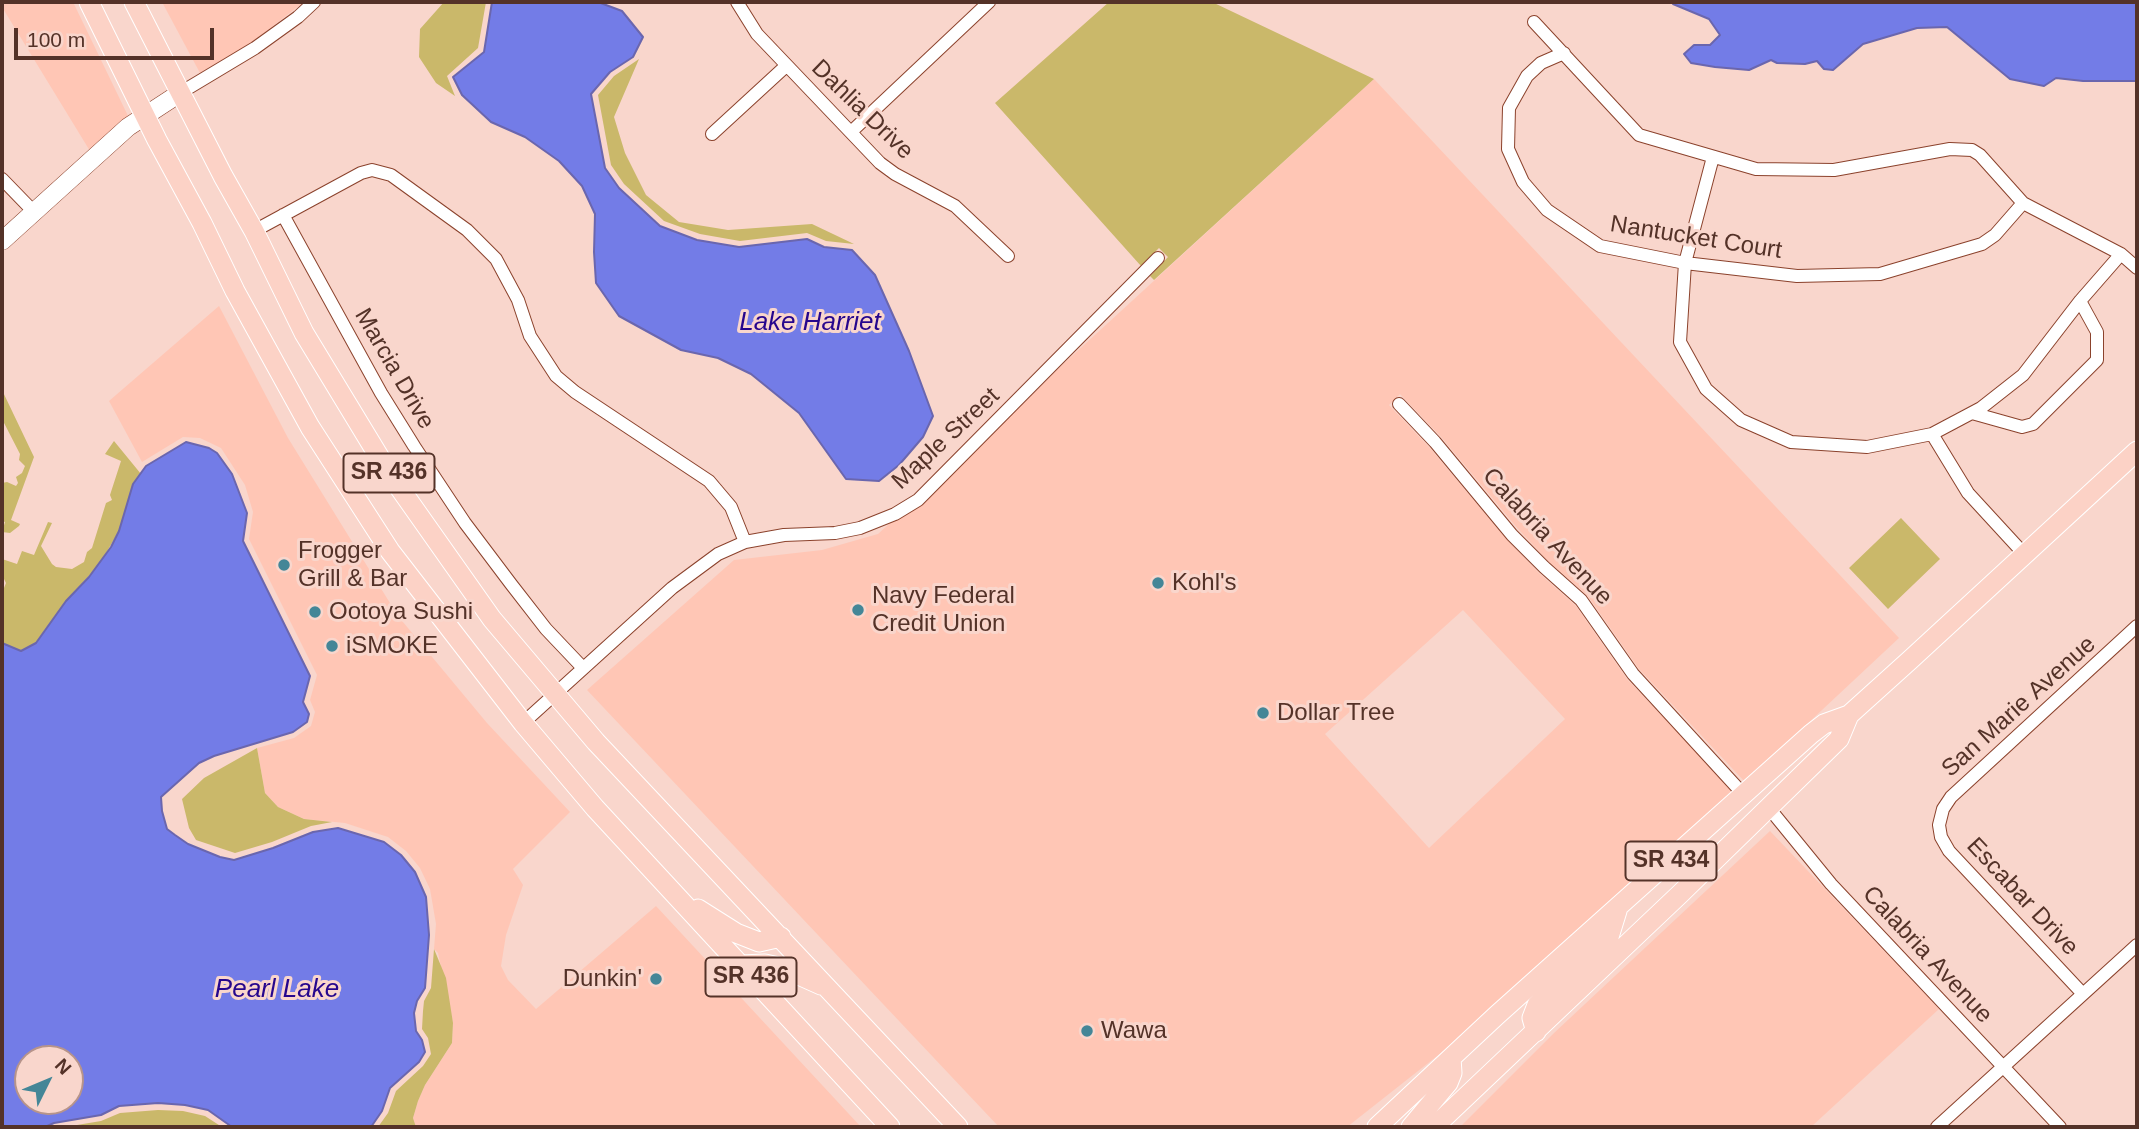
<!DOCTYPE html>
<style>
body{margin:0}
#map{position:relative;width:2139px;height:1129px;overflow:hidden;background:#f9d6cc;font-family:Arial,sans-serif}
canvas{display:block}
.frame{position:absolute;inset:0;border:4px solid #543228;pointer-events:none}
.north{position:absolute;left:14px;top:1045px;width:70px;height:70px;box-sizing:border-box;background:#f9d6cc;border:2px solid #b7948a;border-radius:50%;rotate:47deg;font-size:19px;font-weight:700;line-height:28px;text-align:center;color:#543228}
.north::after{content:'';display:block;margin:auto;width:24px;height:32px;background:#448697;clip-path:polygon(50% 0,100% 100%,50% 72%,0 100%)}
.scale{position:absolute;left:14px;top:28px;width:200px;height:32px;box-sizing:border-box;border:4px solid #543228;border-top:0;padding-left:9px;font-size:21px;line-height:24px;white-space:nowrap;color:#543228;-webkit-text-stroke:5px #f9d6cc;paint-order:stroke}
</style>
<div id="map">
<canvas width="2139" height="1129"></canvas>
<div class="frame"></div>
<div class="north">N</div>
<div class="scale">100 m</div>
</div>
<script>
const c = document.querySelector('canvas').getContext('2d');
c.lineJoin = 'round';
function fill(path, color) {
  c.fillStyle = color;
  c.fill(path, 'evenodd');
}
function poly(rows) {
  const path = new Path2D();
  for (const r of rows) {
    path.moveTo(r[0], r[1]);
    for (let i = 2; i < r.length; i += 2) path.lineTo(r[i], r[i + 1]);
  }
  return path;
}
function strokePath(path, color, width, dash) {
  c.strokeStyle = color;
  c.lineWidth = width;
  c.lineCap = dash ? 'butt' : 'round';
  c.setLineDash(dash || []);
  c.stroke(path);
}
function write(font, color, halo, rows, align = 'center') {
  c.font = font + ' Arial,sans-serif';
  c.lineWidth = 6;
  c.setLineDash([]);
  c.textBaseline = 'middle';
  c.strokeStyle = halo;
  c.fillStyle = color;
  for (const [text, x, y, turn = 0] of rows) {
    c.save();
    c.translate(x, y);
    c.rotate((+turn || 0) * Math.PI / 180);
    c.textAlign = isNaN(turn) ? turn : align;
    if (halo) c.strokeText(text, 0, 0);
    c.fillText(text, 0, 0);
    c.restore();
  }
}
fill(poly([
 [2,2,73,2,129,118,90,151,2,7],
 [162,2,304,2,251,43,200,73],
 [1374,79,1899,638,1745,782,1639,669,1587,595,1549,562,1518,529,1441,437,1400,394,1389,405,1430,448,1507,540,1539,573,1576,606,1627,679,1734,792,1484,1019,1347,1127,999,1127,587,690,734,560,822,550,878,534,890,523,921,506,1060,367],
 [1463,610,1565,719,1429,848,1325,734],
 [219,306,288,438,398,616,487,723,570,812,513,869,523,885,506,935,501,966,508,980,536,1009,656,906,861,1127,416,1127,413,1118,418,1101,425,1085,452,1043,453,1023,438,953,434,949,436,924,430,889,420,868,406,851,388,837,345,823,304,819,278,807,265,793,257,748,294,738,311,726,315,712,310,700,317,675,249,539,253,512,245,485,221,448,200,438,183,437,142,462,109,401],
 [1770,831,1939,1009,1811,1127,1460,1127,1554,1033]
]), '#ffc6b5');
fill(poly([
 [444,2,486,2,478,48,447,76,455,96,436,83,419,57,420,29],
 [1109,2,1212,2,1374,79,1154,280,1150,276,1168,257,1159,248,1141,266,995,103],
 [639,59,614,117,625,153,646,195,679,222,728,230,812,224,854,244,826,241,807,233,740,241,700,234,664,221,624,184,611,165,598,95,614,76],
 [2,390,34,457,11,520,20,524,19,526,10,533,2,532,5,522,2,521,2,483,7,482,16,486,18,483,16,477,22,473,25,466,19,460,20,454,2,419],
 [114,441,141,474,133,484,119,531,99,565,66,601,36,643,21,651,14,649,2,643,2,593,6,583,2,575,2,559,17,564,22,551,34,555,48,522,52,523,41,546,52,564,56,567,72,569,84,562,87,552,92,548,106,503,112,500,110,495,121,461,105,454],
 [1901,518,1940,559,1888,609,1849,568],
 [257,748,265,793,278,807,304,819,332,822,311,826,272,842,235,853,196,840,189,828,182,799,204,778],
 [434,949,446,978,453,1023,452,1043,425,1085,418,1101,413,1118,416,1127,378,1127,388,1113,396,1091,423,1066,431,1054,428,1038,422,1029,423,1011,424,1001,431,988],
 [158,1110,183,1111,205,1116,222,1127,65,1127,101,1121,120,1113]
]), '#cab86a');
const water = poly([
 [492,2,598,2,622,11,643,37,633,57,610,72,591,94,605,168,619,188,660,226,697,240,739,247,807,239,824,247,852,250,875,275,909,351,933,416,923,437,899,465,879,481,846,479,799,413,751,374,718,358,681,350,619,316,596,283,594,252,595,214,582,186,559,161,525,137,491,122,462,95,453,77,484,52,492,2],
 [1673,2,2137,2,2137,81,2083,81,2056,78,2044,86,2010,79,1947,27,1917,28,1863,44,1833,70,1824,69,1817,61,1805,64,1777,63,1771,60,1749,70,1715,67,1691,63,1684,54,1694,45,1710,45,1720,35,1709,19,1673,4,1673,2],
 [186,442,209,448,217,453,232,474,247,513,243,541,310,676,303,702,309,714,307,722,293,732,214,756,199,763,161,797,162,811,167,829,175,835,188,844,220,857,234,860,273,848,313,832,338,828,384,842,401,855,415,872,426,897,429,935,425,988,417,1001,414,1013,416,1031,422,1040,425,1052,419,1062,390,1088,382,1111,371,1127,232,1127,208,1110,185,1105,158,1103,119,1106,101,1115,54,1123,45,1127,2,1127,2,643,21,651,36,643,66,601,89,577,111,547,119,531,133,484,146,466,186,442],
 [28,1059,70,1059,70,1101,28,1101,28,1059]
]);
fill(water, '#737ce7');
strokePath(water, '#6a66ae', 2);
const street = poly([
 [737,2,757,34,880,163,895,174,955,206,1008,256],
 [1534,22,1639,135,1756,169,1834,170,1950,149,1972,150,1980,155,2023,203,2121,254,2137,268],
 [1564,53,1541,63,1527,76,1509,108,1508,149,1523,182,1547,210,1600,246,1685,263,1797,276,1880,274,1982,244,1995,235,2023,203],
 [180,93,255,48,298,17,314,2],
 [851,132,989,2],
 [712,134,786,66],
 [1713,157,1685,263,1680,342,1706,389,1741,420,1791,442,1867,447,1932,434,1981,408,2023,375,2080,301,2121,254],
 [2,179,33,211],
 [283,215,381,393,414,446,465,523,511,584,546,629,583,668],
 [254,231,361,173,372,170,391,175,467,230,496,259,518,300,530,336,556,376,575,392,709,481,731,507,745,542],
 [1399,404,1435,442,1512,535,1544,567,1581,600,1633,674,1744,795],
 [1972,413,2022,427,2033,424,2097,360,2097,332,2080,301],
 [1932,434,1968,493,2025,555],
 [523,723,672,588,718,554,745,542,784,535,835,533,860,528,895,514,918,500,1158,258],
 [1769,808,1831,884,2060,1127],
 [2083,994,1949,851,1941,837,1939,825,1943,809,1951,797,2137,626],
 [1937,1127,2137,945]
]);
const secondary = poly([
 [2,241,128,127,180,93]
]);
const primary = poly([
 [89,2,157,140,202,223,235,291,310,427,390,551,523,723,595,808,890,1127],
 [134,2,223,176,254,231,304,333,389,473,492,619,596,742,958,1127],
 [698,909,736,933,759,942,781,937],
 [740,965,765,964,783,968,821,985],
 [1536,1032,1532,1018,1537,1005,1609,937,1617,911],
 [1377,1127,1497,1015,1811,734,1824,724,1849,715,1910,660,2137,451],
 [1411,1127,1448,1083,1452,1073,1451,1058],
 [1434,1127,1680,894,1839,739,1849,715]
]);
strokePath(street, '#8b422c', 14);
strokePath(secondary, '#8b422c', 19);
strokePath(primary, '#fff', 21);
strokePath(street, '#fff', 12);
strokePath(secondary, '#fff', 18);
strokePath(primary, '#fcd2c6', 19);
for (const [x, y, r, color] of [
 [284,565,7,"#448697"],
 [1158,583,7,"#448697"],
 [858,610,7,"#448697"],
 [315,612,7,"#448697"],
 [332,646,7,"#448697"],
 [1263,713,7,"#448697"],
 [656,979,7,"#448697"],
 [1087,1031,7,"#448697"]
]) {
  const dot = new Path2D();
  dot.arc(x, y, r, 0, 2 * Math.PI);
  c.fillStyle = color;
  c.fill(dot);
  strokePath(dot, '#f9d6cc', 2.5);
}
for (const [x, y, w] of [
 [389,473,91],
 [1671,861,91],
 [751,977,91]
]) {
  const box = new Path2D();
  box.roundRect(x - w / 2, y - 19.5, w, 39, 5);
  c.fillStyle = '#f9d6cc';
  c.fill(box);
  strokePath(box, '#543228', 2);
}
write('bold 23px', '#543228', null, [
 ["SR 436",389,473],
 ["SR 434",1671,861],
 ["SR 436",751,977]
]);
write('24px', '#543228', '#f9d6cc', [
 ["Dahlia Drive",862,110,44],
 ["Nantucket Court",1696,238,9],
 ["Marcia Drive",394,369,60],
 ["Maple Street",946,439,-43],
 ["Calabria Avenue",1547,537,47],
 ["San Marie Avenue",2019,707,-42],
 ["Escabar Drive",2022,897,47],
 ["Calabria Avenue",1927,955,47]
]);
write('24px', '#543228', '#f9d6cc', [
 ["Frogger",298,551],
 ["Grill & Bar",298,579],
 ["Kohl's",1172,583],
 ["Navy Federal",872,596],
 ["Credit Union",872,624],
 ["Ootoya Sushi",329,612],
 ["iSMOKE",346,646],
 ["Dollar Tree",1277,713],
 ["Dunkin'",642,979,"right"],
 ["Wawa",1101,1031]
], 'left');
write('italic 26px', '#26068d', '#f9d6cc', [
 ["Lake Harriet",810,323],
 ["Pearl Lake",277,990]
]);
</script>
